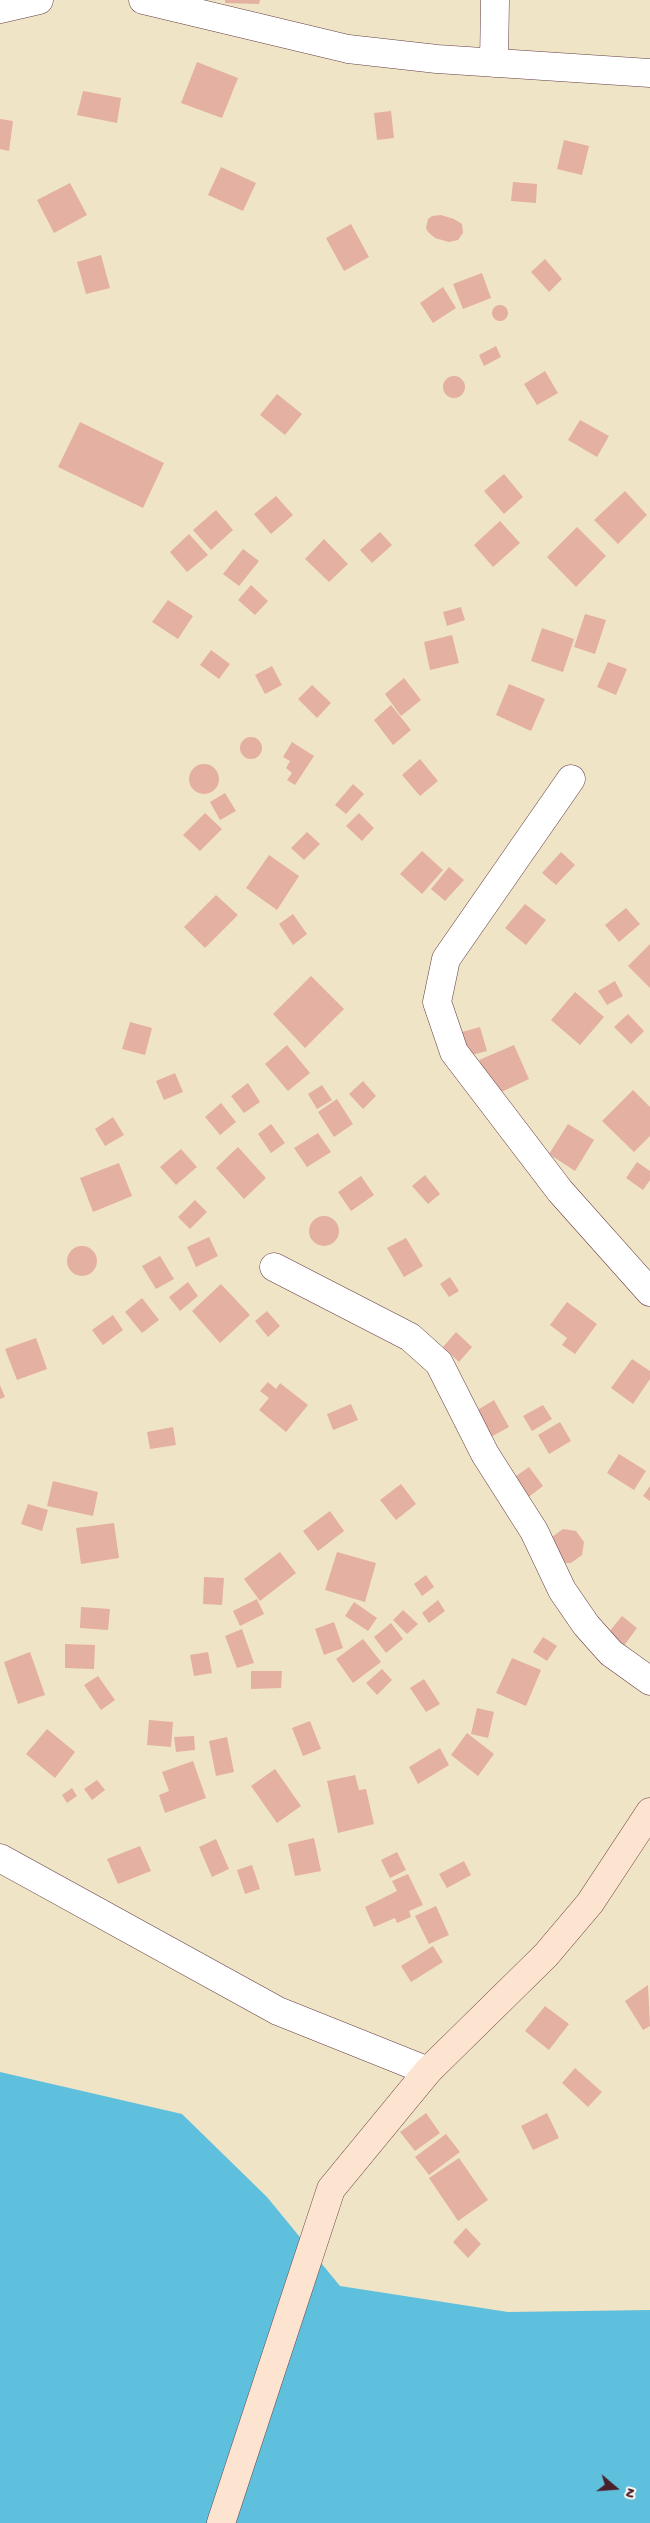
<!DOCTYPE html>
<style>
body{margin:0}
#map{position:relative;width:650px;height:2523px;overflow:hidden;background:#f0e4c6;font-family:"Gochi Hand",sans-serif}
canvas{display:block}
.north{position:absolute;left:590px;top:2463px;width:50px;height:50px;-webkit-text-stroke:4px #fdfcf7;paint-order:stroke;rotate:108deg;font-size:14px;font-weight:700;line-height:20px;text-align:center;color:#4a1f2b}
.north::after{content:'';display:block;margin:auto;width:18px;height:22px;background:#4a1f2b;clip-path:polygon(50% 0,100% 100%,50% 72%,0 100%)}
</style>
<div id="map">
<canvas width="650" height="2523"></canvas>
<div class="north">N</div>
</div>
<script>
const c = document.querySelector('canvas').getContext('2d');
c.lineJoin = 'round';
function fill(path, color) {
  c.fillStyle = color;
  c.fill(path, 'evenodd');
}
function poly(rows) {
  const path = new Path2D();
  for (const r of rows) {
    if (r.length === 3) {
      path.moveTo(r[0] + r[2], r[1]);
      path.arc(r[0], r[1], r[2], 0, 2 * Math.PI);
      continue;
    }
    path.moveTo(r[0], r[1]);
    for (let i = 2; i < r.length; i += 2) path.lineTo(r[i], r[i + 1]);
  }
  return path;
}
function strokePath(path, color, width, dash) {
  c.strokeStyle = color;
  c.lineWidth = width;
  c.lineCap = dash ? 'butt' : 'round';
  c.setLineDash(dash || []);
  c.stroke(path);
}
fill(poly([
 [0,2072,182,2114,267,2197,340,2286,508,2312,650,2310,650,2523,0,2523]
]), '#5fc0dd');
fill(poly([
 [225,0,260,0,259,4,225,3],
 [197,62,238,78,222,118,181,103],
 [83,91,121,98,117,123,77,115],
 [391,111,394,138,377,140,374,113],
 [0,119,13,121,9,151,0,149],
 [564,140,589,146,582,175,557,169],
 [221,167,256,183,243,211,208,195],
 [513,182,537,184,536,203,511,201],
 [70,183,87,215,54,233,37,200],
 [441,215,454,219,462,224,463,233,458,240,449,242,435,238,428,232,426,228,428,219,432,216],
 [351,224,369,257,344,271,326,238],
 [101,255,110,288,86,294,77,262],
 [545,259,562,279,549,292,531,272],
 [482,273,491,298,463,309,453,284],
 [443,287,456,308,433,323,420,303],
 [500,313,8],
 [496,346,501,357,484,366,479,355],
 [545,371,558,393,537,405,524,384],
 [454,387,11],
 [277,394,302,414,285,435,260,415],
 [580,420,609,436,597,457,568,440],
 [80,422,164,463,143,508,58,467],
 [504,474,523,497,504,514,484,491],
 [625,491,647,515,618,544,594,520],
 [276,496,293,515,271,534,254,514],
 [216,510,233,530,211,550,193,530],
 [500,521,520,543,493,567,474,545],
 [577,527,606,556,576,587,547,557],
 [380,532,392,545,372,563,360,550],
 [189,534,208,555,187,572,170,552],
 [324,539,348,564,329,582,305,559],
 [243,549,259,561,239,586,223,574],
 [251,585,268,601,255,615,238,600],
 [168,600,193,616,178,639,152,622],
 [461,607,465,620,447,626,443,612],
 [585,614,606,620,595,654,574,647],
 [542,628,574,639,563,672,531,661],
 [452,635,459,663,430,670,424,642],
 [211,650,230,664,219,679,200,665],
 [608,662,627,669,616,695,597,687],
 [272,666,282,685,265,694,255,675],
 [404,678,421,700,401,716,385,694],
 [509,684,545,699,531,731,496,715],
 [312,685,331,703,317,718,298,699],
 [391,705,411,730,393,745,374,720],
 [251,748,11],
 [292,742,314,756,295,785,287,780,292,773,286,768,290,761,283,757],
 [420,759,438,781,420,796,402,775],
 [204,779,15],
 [353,784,364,794,346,814,335,805],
 [225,793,236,811,220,820,210,802],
 [205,813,222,829,200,851,183,835],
 [359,813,374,828,362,841,346,826],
 [307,832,320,844,304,860,291,848],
 [422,851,443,870,422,894,400,874],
 [561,852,575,865,556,885,542,873],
 [269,855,299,876,277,910,246,888],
 [449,867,464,880,445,901,431,889],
 [216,895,238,915,205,948,184,927],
 [525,904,546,920,526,945,505,928],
 [626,908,640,924,619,942,605,925],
 [293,914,307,934,293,945,279,924],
 [650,944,650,988,628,966],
 [311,976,344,1009,305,1048,273,1014],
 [615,981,623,996,607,1005,598,991],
 [575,992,604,1017,580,1045,551,1020],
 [628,1014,644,1031,631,1044,614,1027],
 [130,1022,152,1028,145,1055,122,1049],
 [480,1027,487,1051,468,1056,462,1032],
 [287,1045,310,1073,288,1091,265,1064],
 [514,1045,529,1079,495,1095,479,1060],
 [175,1073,183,1092,164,1100,156,1081],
 [363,1081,376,1096,363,1109,349,1094],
 [248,1083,260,1102,244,1113,231,1096],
 [322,1085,332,1100,317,1109,308,1094],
 [633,1090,650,1107,650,1136,634,1152,602,1121],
 [337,1099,353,1124,334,1137,318,1112],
 [221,1103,236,1122,220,1135,205,1117],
 [113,1117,124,1135,105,1146,95,1129],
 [271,1124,285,1143,271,1153,258,1134],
 [568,1124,594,1140,575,1171,549,1154],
 [318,1133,331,1152,307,1167,294,1148],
 [238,1147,266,1178,244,1199,216,1168],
 [181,1149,197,1167,176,1185,160,1167],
 [637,1162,650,1171,650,1180,643,1190,626,1178],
 [119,1163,132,1196,93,1212,80,1178],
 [425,1175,440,1194,428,1204,412,1186],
 [361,1176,374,1195,351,1211,338,1192],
 [195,1200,207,1212,190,1229,178,1217],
 [324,1231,15],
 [209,1237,218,1256,196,1267,187,1247],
 [406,1238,423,1266,404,1277,387,1248],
 [82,1261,15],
 [160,1256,174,1279,156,1289,142,1266],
 [450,1277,459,1291,449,1297,440,1284],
 [188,1282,198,1296,180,1311,169,1297],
 [221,1284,250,1315,220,1343,192,1311],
 [142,1298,159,1320,142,1333,125,1312],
 [567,1302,597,1324,575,1354,562,1345,567,1338,550,1325],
 [267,1311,280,1326,268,1337,255,1321],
 [113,1315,123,1330,103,1345,92,1330],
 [456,1332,472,1347,459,1362,443,1347],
 [36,1338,47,1369,17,1380,5,1349],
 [632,1359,650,1371,650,1379,633,1404,611,1388],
 [268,1382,276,1389,280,1383,308,1405,286,1432,259,1410,269,1398,260,1391],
 [0,1385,5,1397,0,1399],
 [494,1400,509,1427,489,1438,474,1412],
 [351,1404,358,1420,333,1430,327,1414],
 [543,1405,552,1419,532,1431,523,1416],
 [560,1422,571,1441,549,1454,538,1435],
 [173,1427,176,1445,150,1449,147,1432],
 [619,1454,646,1471,634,1490,607,1473],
 [529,1467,543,1486,526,1499,512,1479],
 [53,1481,98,1492,93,1516,47,1506],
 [401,1484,416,1504,396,1520,380,1500],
 [650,1486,650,1501,643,1496],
 [28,1504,48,1510,42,1531,21,1524],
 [330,1511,344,1531,318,1551,303,1531],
 [114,1523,119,1558,81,1564,76,1528],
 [563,1529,576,1531,584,1542,582,1555,571,1563,564,1563,550,1543,552,1537],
 [280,1552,296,1573,260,1601,244,1579],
 [337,1552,376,1563,365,1602,325,1590],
 [426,1575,434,1587,422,1596,414,1584],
 [204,1577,224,1578,222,1605,203,1604],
 [257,1599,264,1614,240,1626,233,1611],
 [438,1600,445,1611,429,1623,422,1613],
 [354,1602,377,1618,368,1631,345,1616],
 [81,1607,110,1609,108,1630,80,1628],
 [403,1610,418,1624,407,1634,393,1620],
 [622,1616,637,1628,620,1651,604,1638],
 [334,1622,343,1648,324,1655,315,1629],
 [391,1623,403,1639,386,1653,374,1637],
 [242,1629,254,1663,237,1668,225,1636],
 [543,1637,557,1646,547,1661,533,1652],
 [363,1639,381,1662,353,1683,336,1659],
 [65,1644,95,1645,94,1669,65,1668],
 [30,1652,45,1695,18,1704,4,1662],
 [208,1652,212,1673,194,1676,190,1655],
 [512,1658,541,1670,526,1706,496,1693],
 [382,1669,392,1680,377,1695,366,1683],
 [251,1671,282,1671,281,1688,251,1689],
 [98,1676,115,1700,101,1710,84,1685],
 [424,1679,440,1704,426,1712,410,1688],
 [477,1708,494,1712,488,1738,471,1734],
 [149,1720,173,1722,171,1747,147,1745],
 [310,1721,321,1749,303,1756,292,1728],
 [47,1729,75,1752,55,1778,26,1754],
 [467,1733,494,1754,478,1776,451,1755],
 [194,1736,195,1750,176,1752,174,1737],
 [227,1737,234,1772,216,1776,209,1741],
 [440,1748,449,1765,418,1784,409,1767],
 [193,1761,206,1798,165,1813,159,1795,169,1791,162,1772],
 [275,1769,301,1806,277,1823,251,1786],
 [355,1775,359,1790,366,1789,374,1824,338,1833,327,1781],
 [97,1780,105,1790,92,1800,84,1789],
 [72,1788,77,1796,67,1803,62,1795],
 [314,1838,321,1871,295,1876,288,1844],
 [216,1839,229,1869,212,1877,199,1847],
 [140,1846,151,1871,118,1884,107,1859],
 [397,1852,406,1870,390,1878,381,1860],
 [464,1861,471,1875,447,1888,439,1874],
 [252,1865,260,1889,245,1894,237,1870],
 [408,1874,423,1905,409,1911,411,1917,397,1923,395,1918,374,1927,365,1907,397,1891,392,1881],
 [436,1906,449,1935,429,1944,415,1916],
 [433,1946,443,1962,411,1982,401,1966],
 [648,1985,650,2026,643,2030,625,2001],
 [545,2006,569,2024,549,2050,525,2031],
 [575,2068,602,2092,588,2107,562,2083],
 [426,2113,440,2133,415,2151,400,2132],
 [547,2113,559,2138,533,2150,521,2126],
 [446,2134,460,2152,429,2175,415,2157],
 [459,2158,488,2200,458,2221,429,2178],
 [466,2228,481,2244,468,2258,453,2242]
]), '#e4b0a1');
const street = poly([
 [143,0,348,49,437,59,650,73],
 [0,9,39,0],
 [494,63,495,0],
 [571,779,446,959,437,1002,454,1052,560,1191,650,1292],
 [274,1267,410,1337,439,1363,485,1454,534,1531,562,1590,586,1625,611,1653,650,1681],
 [0,1858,278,2011,428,2071]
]);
const secondary = poly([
 [221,2523,331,2189,428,2071,546,1955,590,1903,650,1812]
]);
strokePath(street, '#633d42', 29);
strokePath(secondary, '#633d42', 29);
strokePath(street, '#fff', 28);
strokePath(secondary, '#fde4d0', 28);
</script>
